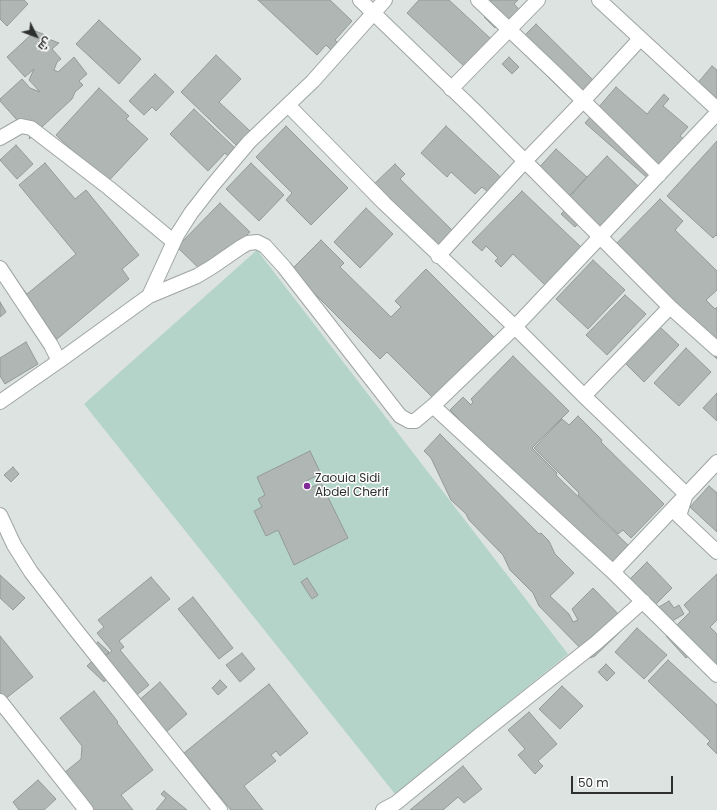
<!DOCTYPE html>
<meta charset="utf-8">
<style>
body{margin:0}
#map{position:relative;width:717px;height:810px;overflow:hidden;background:#dce3e0;font-family:Poppins,Cairo,sans-serif}
canvas{display:block}
.north{position:absolute;left:16px;top:16px;width:40px;height:40px;-webkit-text-stroke:3px #fff;paint-order:stroke;rotate:132deg;font-size:11px;font-weight:700;line-height:16px;text-align:center;color:#2d302f}
.north::after{content:'';display:block;margin:auto;width:14px;height:18px;background:#2d302f;clip-path:polygon(50% 0,100% 100%,50% 72%,0 100%)}
.scale{position:absolute;left:571px;top:776px;width:102px;height:18px;box-sizing:border-box;border:2px solid #2d302f;border-top:0;padding-left:5px;font-size:12px;line-height:14px;white-space:nowrap;color:#2d302f;-webkit-text-stroke:3px #fff;paint-order:stroke}
</style>
<div id="map">
<canvas width="717" height="810"></canvas>
<div class="north">ش</div>
<div class="scale">50 m</div>
</div>
<script>
const c = document.querySelector('canvas').getContext('2d');
c.lineJoin = 'round';
function fill(path, color) {
  c.fillStyle = color;
  c.fill(path, 'evenodd');
}
function poly(rows) {
  const path = new Path2D();
  for (const r of rows) {
    path.moveTo(r[0], r[1]);
    for (let i = 2; i < r.length; i += 2) path.lineTo(r[i], r[i + 1]);
  }
  return path;
}
function strokePath(path, color, width, dash) {
  c.strokeStyle = color;
  c.lineWidth = width;
  c.lineCap = dash ? 'butt' : 'round';
  c.setLineDash(dash || []);
  c.stroke(path);
}
function write(font, color, halo, rows, align = 'center') {
  c.font = font + ' Poppins,sans-serif';
  c.lineWidth = 3;
  c.setLineDash([]);
  c.textBaseline = 'middle';
  c.strokeStyle = halo;
  c.fillStyle = color;
  for (const [text, x, y, turn = 0] of rows) {
    c.save();
    c.translate(x, y);
    c.rotate((+turn || 0) * Math.PI / 180);
    c.textAlign = isNaN(turn) ? turn : align;
    if (halo) c.strokeText(text, 0, 0);
    c.fillText(text, 0, 0);
    c.restore();
  }
}
fill(poly([
 [257,250,568,654,395,794,84,404]
]), '#b5d4c9');
const building = poly([
 [0,0,24,0,28,4,7,26,0,19,0,0],
 [258,0,330,0,352,21,335,40,338,43,331,50,326,45,317,55,258,0],
 [419,0,449,0,491,39,465,67,407,13,419,0],
 [471,0,518,0,514,4,526,17,516,28,506,17,495,28,484,17,486,15,471,0],
 [99,20,141,59,119,84,76,44,99,20],
 [536,24,600,87,580,92,572,100,515,45,536,24],
 [35,31,43,34,46,38,59,43,52,49,61,59,57,62,54,70,58,72,74,57,87,74,79,81,83,85,75,92,72,99,29,139,32,130,17,120,0,101,0,99,22,79,30,88,40,92,29,80,34,69,25,77,7,57,35,31],
 [216,55,241,79,219,102,250,131,236,145,181,92,216,55],
 [509,57,519,67,512,74,502,64,509,57],
 [712,66,717,70,717,100,696,85,712,66],
 [155,74,174,92,156,111,152,107,144,115,129,101,155,74],
 [616,87,647,114,664,94,669,99,663,106,688,127,680,136,687,142,652,182,585,123,616,87],
 [99,88,129,116,126,119,148,139,101,189,71,160,76,154,56,135,99,88],
 [194,109,236,149,229,157,225,153,208,171,170,134,194,109],
 [286,126,348,188,311,225,286,200,292,193,256,157,286,126],
 [446,126,509,185,496,199,482,187,475,194,451,172,447,177,421,153,446,126],
 [717,141,717,236,716,235,713,238,667,196,717,141],
 [16,145,33,164,17,179,0,160,16,145],
 [556,149,587,177,567,200,535,172,556,149],
 [607,156,643,191,594,241,578,224,575,227,561,214,573,202,568,197,607,156],
 [45,163,75,199,86,190,139,255,122,269,129,279,57,339,15,288,19,284,27,294,76,254,19,185,45,163],
 [251,163,284,195,259,221,226,189,251,163],
 [395,164,405,174,400,179,457,235,436,256,371,187,395,164],
 [522,191,581,247,545,285,513,254,501,267,495,261,498,258,486,246,482,251,472,242,522,191],
 [660,199,683,221,675,230,717,271,717,290,706,300,715,309,717,307,717,359,634,278,612,248,660,199],
 [220,203,250,232,207,276,177,247,220,203],
 [366,208,393,234,360,268,334,242,366,208],
 [321,240,344,263,340,267,391,317,401,307,395,301,426,269,497,340,433,398,387,352,380,359,291,270,321,240],
 [593,260,625,290,588,329,556,299,593,260],
 [625,295,646,314,607,355,586,335,625,295],
 [0,302,6,312,0,317,0,302],
 [660,327,679,345,644,382,625,363,660,327],
 [26,342,38,364,5,384,0,376,0,358,26,342],
 [686,348,711,372,679,406,654,383,686,348],
 [513,356,569,411,532,448,557,473,556,475,632,549,607,575,457,423,460,420,450,410,463,397,471,405,473,402,471,399,513,356],
 [717,393,717,421,703,408,717,393],
 [578,416,602,440,601,442,664,504,631,538,623,530,618,534,578,495,579,493,534,448,562,419,569,425,578,416],
 [440,434,539,534,541,533,549,541,555,554,574,573,550,596,569,614,573,622,578,620,572,609,593,588,628,624,595,656,590,658,539,606,533,593,510,570,503,555,469,520,466,514,451,500,431,458,424,451,440,434],
 [310,451,321,474,306,481,310,488,321,483,348,538,294,565,278,530,266,536,254,511,262,507,258,499,265,495,257,477,310,451],
 [13,467,19,474,11,482,4,475,13,467],
 [709,486,717,493,717,532,690,507,709,486],
 [647,562,672,588,649,611,623,586,647,562],
 [717,574,717,620,710,627,717,634,717,677,692,653,686,658,666,636,690,612,684,605,717,574],
 [0,575,25,598,13,610,0,598,0,575],
 [151,577,170,599,119,641,124,647,120,650,149,685,133,698,101,659,112,651,97,633,104,627,98,620,151,577],
 [307,578,318,595,312,599,301,582,307,578],
 [193,597,233,648,219,659,178,609,193,597],
 [669,601,674,608,679,605,684,614,669,623,659,607,669,601],
 [637,628,667,655,644,679,615,652,637,628],
 [0,636,33,677,0,703,0,636],
 [98,642,109,652,100,661,113,672,104,682,87,666,97,656,90,649,98,642],
 [242,653,255,669,240,682,226,665,242,653],
 [668,660,717,705,717,754,707,744,710,741,648,681,668,660],
 [606,664,615,673,607,681,598,672,606,664],
 [220,680,227,687,218,695,212,688,220,680],
 [160,682,187,714,165,733,137,702,160,682],
 [269,684,308,733,280,756,276,751,271,755,276,761,244,786,263,810,231,810,184,753,269,684],
 [562,686,583,706,560,729,539,709,562,686],
 [94,691,118,722,117,723,153,770,121,795,133,810,78,810,64,773,81,759,82,746,60,718,94,691],
 [529,712,557,744,538,761,543,766,535,774,518,755,525,749,508,730,529,712],
 [463,766,482,789,464,803,458,797,443,810,410,810,463,766],
 [38,780,56,799,44,810,19,810,13,802,38,780],
 [164,791,187,810,156,810,166,798,161,794,164,791]
]);
fill(building, '#afb6b3');
strokePath(building, '#939a97', 1);
const street = poly([
 [360,0,476,112,670,307,717,349],
 [478,0,556,74,659,175],
 [599,0,717,109],
 [451,89,538,0],
 [288,105,384,203,515,327,584,396,686,494,679,516,717,552],
 [0,138,21,126,31,128,109,188,174,242],
 [438,256,525,161,583,101,640,39],
 [0,268,51,345,59,361,0,402],
 [149,296,177,235,191,213,212,186,249,142,313,81,385,0],
 [59,361,149,296,197,276,212,267,241,247,248,243,257,242,265,246,284,267,400,416,409,421,415,421,433,406,515,327,717,113],
 [584,396,670,307],
 [433,406,613,572,717,675],
 [0,515,14,545,31,572,75,629,220,810],
 [613,572,717,462],
 [0,701,86,810],
 [383,810,396,803,481,734,596,643,643,601]
]);
strokePath(street, '#9ea5a2', 16);
strokePath(street, '#fff', 14);
for (const [x, y, r, color] of [
 [307,486,4,"#802a98"]
]) {
  const dot = new Path2D();
  dot.arc(x, y, r, 0, 2 * Math.PI);
  c.fillStyle = color;
  c.fill(dot);
  strokePath(dot, '#fff', 1.5);
}
write('12px', '#2d302f', '#fff', [
 ["Zaouia Sidi",315,479],
 ["Abdel Cherif",315,493]
], 'left');
</script>
